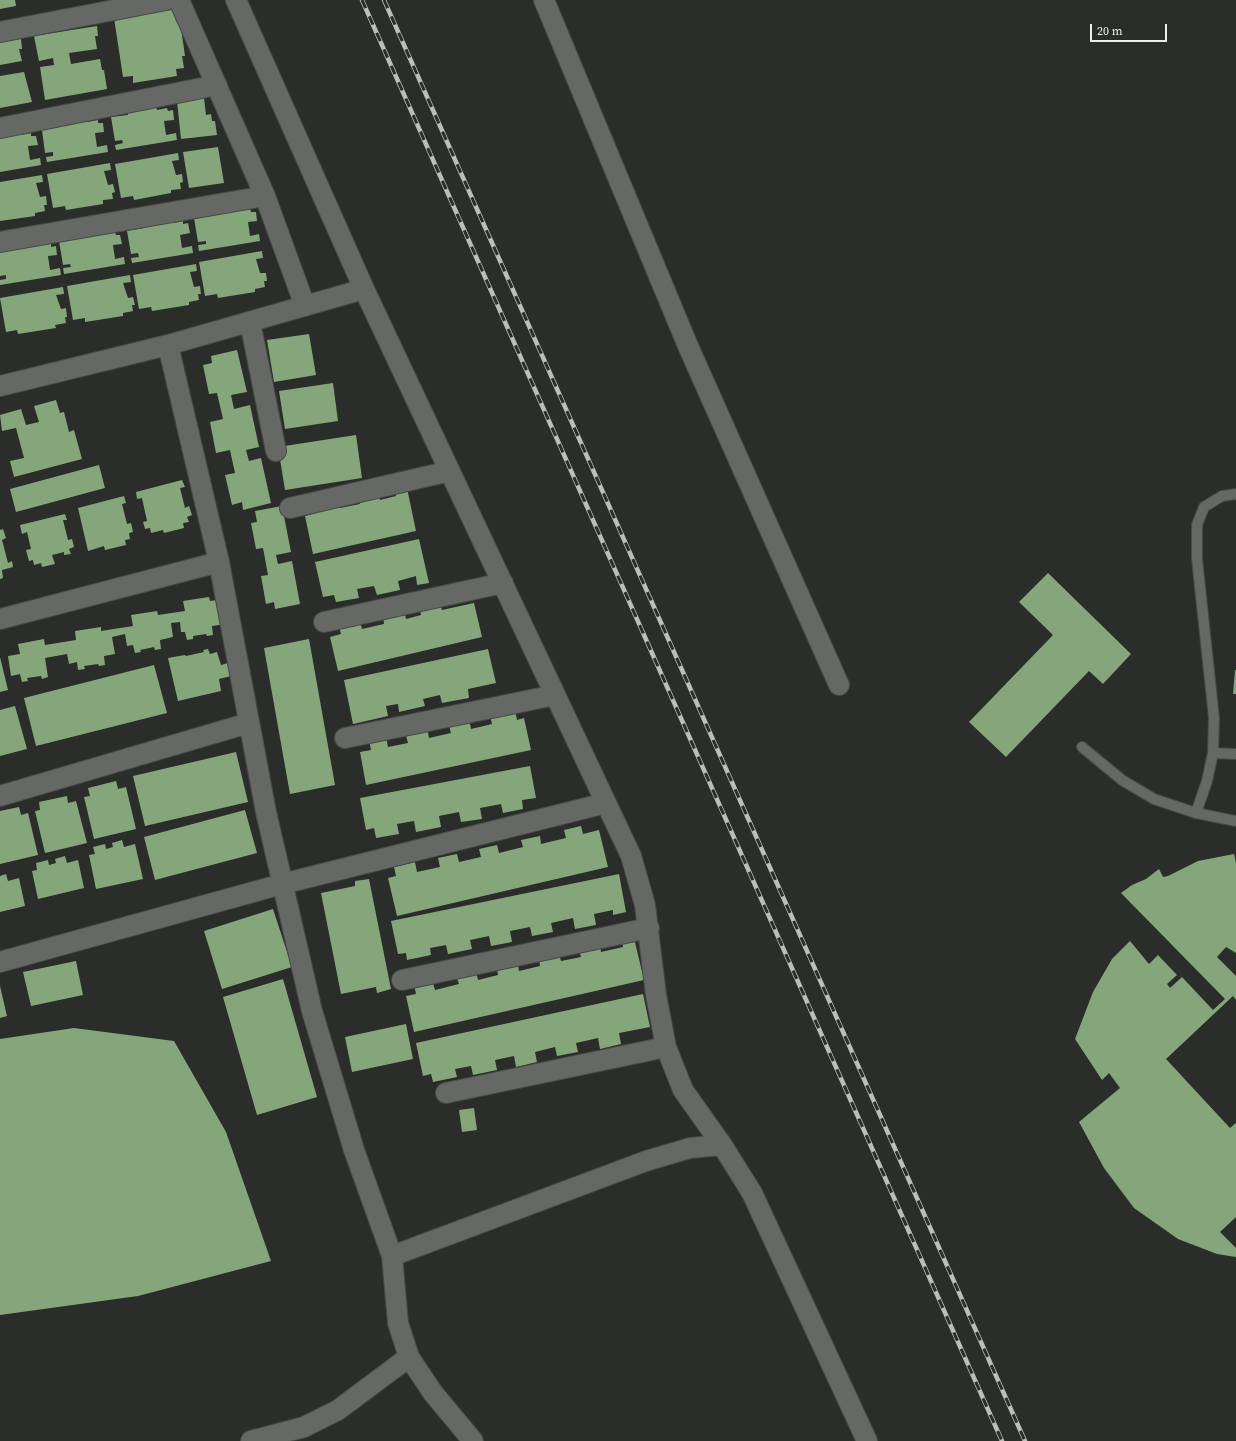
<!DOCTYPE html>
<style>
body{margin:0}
#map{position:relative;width:1236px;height:1441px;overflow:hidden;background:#2b2d2a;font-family:"Source Serif 4",serif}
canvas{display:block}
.scale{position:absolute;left:1090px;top:24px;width:77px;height:18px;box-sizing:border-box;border:2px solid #edeeec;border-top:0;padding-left:5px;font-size:12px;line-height:14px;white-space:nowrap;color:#edeeec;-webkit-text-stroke:3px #2b2d2a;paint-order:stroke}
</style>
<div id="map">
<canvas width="1236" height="1441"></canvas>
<div class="scale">20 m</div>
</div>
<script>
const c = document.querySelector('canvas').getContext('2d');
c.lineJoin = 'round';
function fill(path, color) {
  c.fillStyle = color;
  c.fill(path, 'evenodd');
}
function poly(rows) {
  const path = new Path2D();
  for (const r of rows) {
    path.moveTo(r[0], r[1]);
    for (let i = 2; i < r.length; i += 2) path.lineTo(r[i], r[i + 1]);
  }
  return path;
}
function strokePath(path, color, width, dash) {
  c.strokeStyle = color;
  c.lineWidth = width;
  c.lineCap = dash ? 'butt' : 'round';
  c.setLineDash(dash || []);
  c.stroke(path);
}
fill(poly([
 [0,0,15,0,16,6,0,9],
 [165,3,166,11,174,9,176,22,180,21,185,56,182,56,184,68,176,69,177,76,133,83,133,76,123,77,114,18],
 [97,26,98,36,95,36,97,49,69,53,71,64,100,59,102,70,104,70,107,89,45,100,40,67,54,65,53,58,39,61,34,36],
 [21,39,22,49,19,49,22,61,0,65,0,42],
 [24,72,32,102,0,108,0,76],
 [204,98,206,115,211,114,212,121,215,121,217,135,181,139,177,101],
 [156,107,157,110,167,108,168,111,173,110,174,120,164,121,166,135,176,133,177,140,116,150,115,145,123,143,122,140,115,141,111,117,128,115,127,112],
 [87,119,87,122,98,120,98,123,103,123,104,132,95,133,97,147,107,145,108,152,47,162,46,157,53,156,53,152,45,153,42,130,59,127,58,124],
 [20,132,20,135,31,133,31,136,36,136,38,145,28,146,30,160,40,158,41,165,0,172,0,135],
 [218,147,224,183,189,188,183,152],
 [178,153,179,160,172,161,176,175,182,174,183,182,180,183,181,189,171,190,171,193,134,200,133,196,121,198,115,164],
 [110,163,111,170,104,171,108,185,113,184,115,192,112,193,113,199,103,200,103,204,66,210,65,206,53,208,47,174],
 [42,175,43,182,36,183,40,197,46,196,47,205,44,205,45,211,35,213,35,216,0,221,0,182],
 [240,208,240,211,250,209,251,212,256,212,257,221,248,222,250,236,259,234,260,241,199,251,198,245,206,244,206,241,198,242,194,218,211,216,211,212],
 [172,220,173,223,183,221,183,224,188,223,190,233,180,235,182,248,192,246,193,253,132,263,131,258,139,257,138,253,131,254,127,231,144,228,143,225],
 [115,232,116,235,120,235,122,244,113,245,115,259,124,257,125,264,64,274,63,268,71,267,70,264,63,265,59,241],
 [51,243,51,247,56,246,57,255,48,256,50,270,60,268,61,275,0,285,0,280,6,279,6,275,0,276,0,252],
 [262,251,263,258,256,259,260,273,266,273,267,281,264,281,265,287,255,289,255,292,218,298,217,294,205,296,199,262],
 [196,264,197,271,190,272,194,287,200,286,201,294,198,294,199,300,189,302,189,305,152,311,151,307,139,309,133,275],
 [130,275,131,282,123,283,128,298,133,297,135,305,132,305,133,311,123,313,123,316,85,322,85,318,73,320,67,286],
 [63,287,64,294,56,295,61,309,66,308,67,317,65,317,66,323,55,325,56,328,18,334,17,330,6,332,0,298],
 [309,334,316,375,274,382,267,340],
 [237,350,247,392,231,395,234,409,250,405,259,447,246,450,249,461,261,458,271,503,243,510,242,502,232,505,225,475,235,473,230,450,216,453,210,422,223,419,217,393,209,394,203,365,212,363,211,356],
 [333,383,338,421,285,429,279,391],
 [56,400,60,413,64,412,69,432,74,430,82,459,14,477,10,461,24,458,16,428,2,431,0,415,21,409,26,425,39,422,34,406],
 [356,435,362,478,285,490,278,447],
 [99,465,105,488,16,512,10,489],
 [182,480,185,487,180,488,185,508,189,506,192,515,187,517,189,522,183,523,184,528,164,533,163,530,151,533,150,528,145,529,143,522,147,521,142,498,137,499,136,492],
 [407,488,416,531,313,554,305,516,316,513,315,506,338,500,340,508,360,504,358,497,378,492,380,500,396,496,395,490],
 [124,496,126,503,122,504,127,524,131,523,133,532,129,533,130,539,125,540,126,545,105,550,104,546,88,551,78,508],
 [282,506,291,552,276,555,278,564,292,561,300,604,275,609,274,602,266,604,261,576,268,575,263,548,256,549,251,523,257,522,255,511],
 [65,514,67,520,63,520,68,540,72,539,74,547,69,549,71,554,64,555,64,552,52,555,55,564,42,567,41,563,34,565,33,560,29,561,26,550,31,549,27,532,22,534,20,525],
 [3,529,6,538,2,540,8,563,12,561,13,567,2,570,3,578,0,579,0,530],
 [419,539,429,583,417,585,416,576,398,581,400,590,377,595,374,586,357,589,359,598,336,602,334,595,323,597,315,562],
 [1048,573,1131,654,1103,684,1089,671,1006,757,969,722,1053,635,1019,602],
 [209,597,210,601,224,599,226,624,212,626,213,635,207,636,206,634,193,636,193,639,187,640,185,632,181,632,180,622,171,623,173,637,160,640,161,649,155,650,154,647,140,650,141,652,135,653,133,645,127,646,125,634,112,637,115,654,104,656,105,665,99,666,98,664,84,666,85,669,78,670,77,662,69,664,67,654,45,658,48,677,42,679,41,676,27,678,28,681,22,682,20,674,11,676,8,656,20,654,18,644,44,639,45,645,76,640,75,631,101,627,101,631,133,626,131,615,157,611,158,615,185,611,183,601],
 [440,603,442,610,474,603,482,637,338,671,330,637,341,634,339,626,360,621,362,629,384,624,383,615,404,610,406,619,421,615,420,608],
 [309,639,335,785,290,794,264,648],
 [208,649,210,654,217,652,221,665,228,663,231,676,219,679,221,691,178,701,168,658,185,655,186,656,204,652,203,650],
 [488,649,496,683,468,689,469,698,442,703,440,695,423,699,425,706,399,712,398,704,386,706,388,716,353,724,344,680],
 [0,657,8,690,0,692],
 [154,665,167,713,36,746,24,698],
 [1235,670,1236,670,1236,694,1233,694],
 [15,706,27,749,0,756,0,710],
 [515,710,517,720,524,718,531,750,366,785,360,752,371,750,369,740,386,737,388,747,408,743,405,732,427,727,429,738,451,733,448,722,469,718,471,729,492,724,490,715],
 [236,752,248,802,145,826,133,776],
 [530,766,536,798,522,800,523,809,503,813,501,804,480,808,482,819,461,822,459,812,439,816,441,827,416,832,414,821,397,824,399,834,376,838,374,828,366,830,360,798],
 [116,781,118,789,126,787,136,829,94,839,84,797,90,796,88,788],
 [67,796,68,803,76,801,87,843,45,853,35,811,40,810,39,802],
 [19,807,21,815,28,813,38,855,0,864,0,811],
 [245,810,257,853,155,880,144,837],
 [581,826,583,834,599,830,608,867,397,916,388,878,396,876,394,867,415,862,417,872,440,867,438,858,457,854,459,862,481,857,479,849,497,845,499,853,523,847,521,840,540,836,541,844,566,838,564,830],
 [122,840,124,847,135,844,143,879,96,889,89,855,95,854,93,847,105,844,106,849,113,847,112,843],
 [1234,854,1236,863,1236,953,1226,947,1217,957,1236,976,1236,1000,1233,996,1166,1059,1230,1128,1236,1123,1236,1217,1220,1232,1236,1248,1236,1257,1217,1254,1178,1239,1134,1208,1104,1168,1079,1122,1120,1088,1109,1073,1102,1080,1075,1039,1093,992,1112,959,1130,941,1149,964,1158,955,1177,975,1167,984,1170,988,1182,977,1213,1010,1225,999,1121,893,1132,885,1146,879,1159,869,1163,877,1168,876,1198,861],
 [65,856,67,863,78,860,84,888,38,899,32,871,37,870,36,863,48,860,49,865,56,863,55,859],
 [6,874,8,881,19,878,25,906,0,912,0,876],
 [619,874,626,912,613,915,613,910,594,914,596,925,575,929,573,918,551,923,553,932,532,936,530,927,510,931,512,942,491,946,489,936,470,940,472,949,448,954,446,945,430,948,431,955,407,960,406,953,398,954,391,921],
 [369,879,391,989,377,993,376,987,341,994,321,893,355,886,355,881],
 [273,909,292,967,222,989,204,931],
 [634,938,644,980,414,1032,406,996,416,994,414,984,432,980,435,990,459,984,456,976,476,971,478,980,498,975,497,969,518,965,519,971,540,966,539,959,559,954,561,961,581,957,579,950,600,945,601,952,623,947,622,940],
 [76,961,83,995,31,1006,23,972],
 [283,979,317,1097,257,1115,223,997],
 [0,986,7,1016,0,1018],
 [643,994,650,1027,619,1033,621,1044,600,1049,598,1038,576,1043,578,1052,557,1056,555,1047,535,1052,537,1062,516,1067,514,1056,495,1060,497,1070,473,1075,471,1066,455,1069,457,1077,433,1082,431,1074,423,1076,416,1043],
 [406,1024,413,1059,352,1072,345,1037],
 [74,1028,174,1041,226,1132,271,1261,138,1296,0,1315,0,1039],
 [474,1108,477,1130,462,1132,459,1110]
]), '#85a67b');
const service = poly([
 [1082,747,1122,780,1154,799,1196,813,1236,821],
 [1213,753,1236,754],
 [1196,813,1207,781,1213,753,1214,718,1197,559,1197,525,1204,507,1222,496,1236,494]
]);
const minor = poly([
 [179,0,265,196,305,306],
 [236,0,364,289,631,856,645,905,656,995,666,1047,683,1090,722,1145],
 [544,0,688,346,839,685],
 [0,32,166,0],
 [0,128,217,85],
 [0,242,265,196],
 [250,322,276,451],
 [168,345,364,289],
 [0,386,168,345,219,562,266,812,312,1011,354,1150,392,1256,398,1323,409,1357,433,1393,473,1441],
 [290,508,450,471],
 [0,619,219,562],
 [324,622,503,583],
 [345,738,555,695],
 [0,796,249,723],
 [0,962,282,884,606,803],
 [402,980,649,928],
 [446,1093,666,1047],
 [392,1256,646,1161,690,1148,722,1145,752,1193,867,1441],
 [251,1441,304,1427,338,1410,409,1357]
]);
strokePath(service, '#474a47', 12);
strokePath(minor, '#474a47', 22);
strokePath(service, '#656864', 10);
strokePath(minor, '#656864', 20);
const rail = poly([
 [362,0,1002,1441],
 [384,0,1025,1441]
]);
strokePath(rail, '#bdbebc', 4.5);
strokePath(rail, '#2b2d2a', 3, [9]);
</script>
